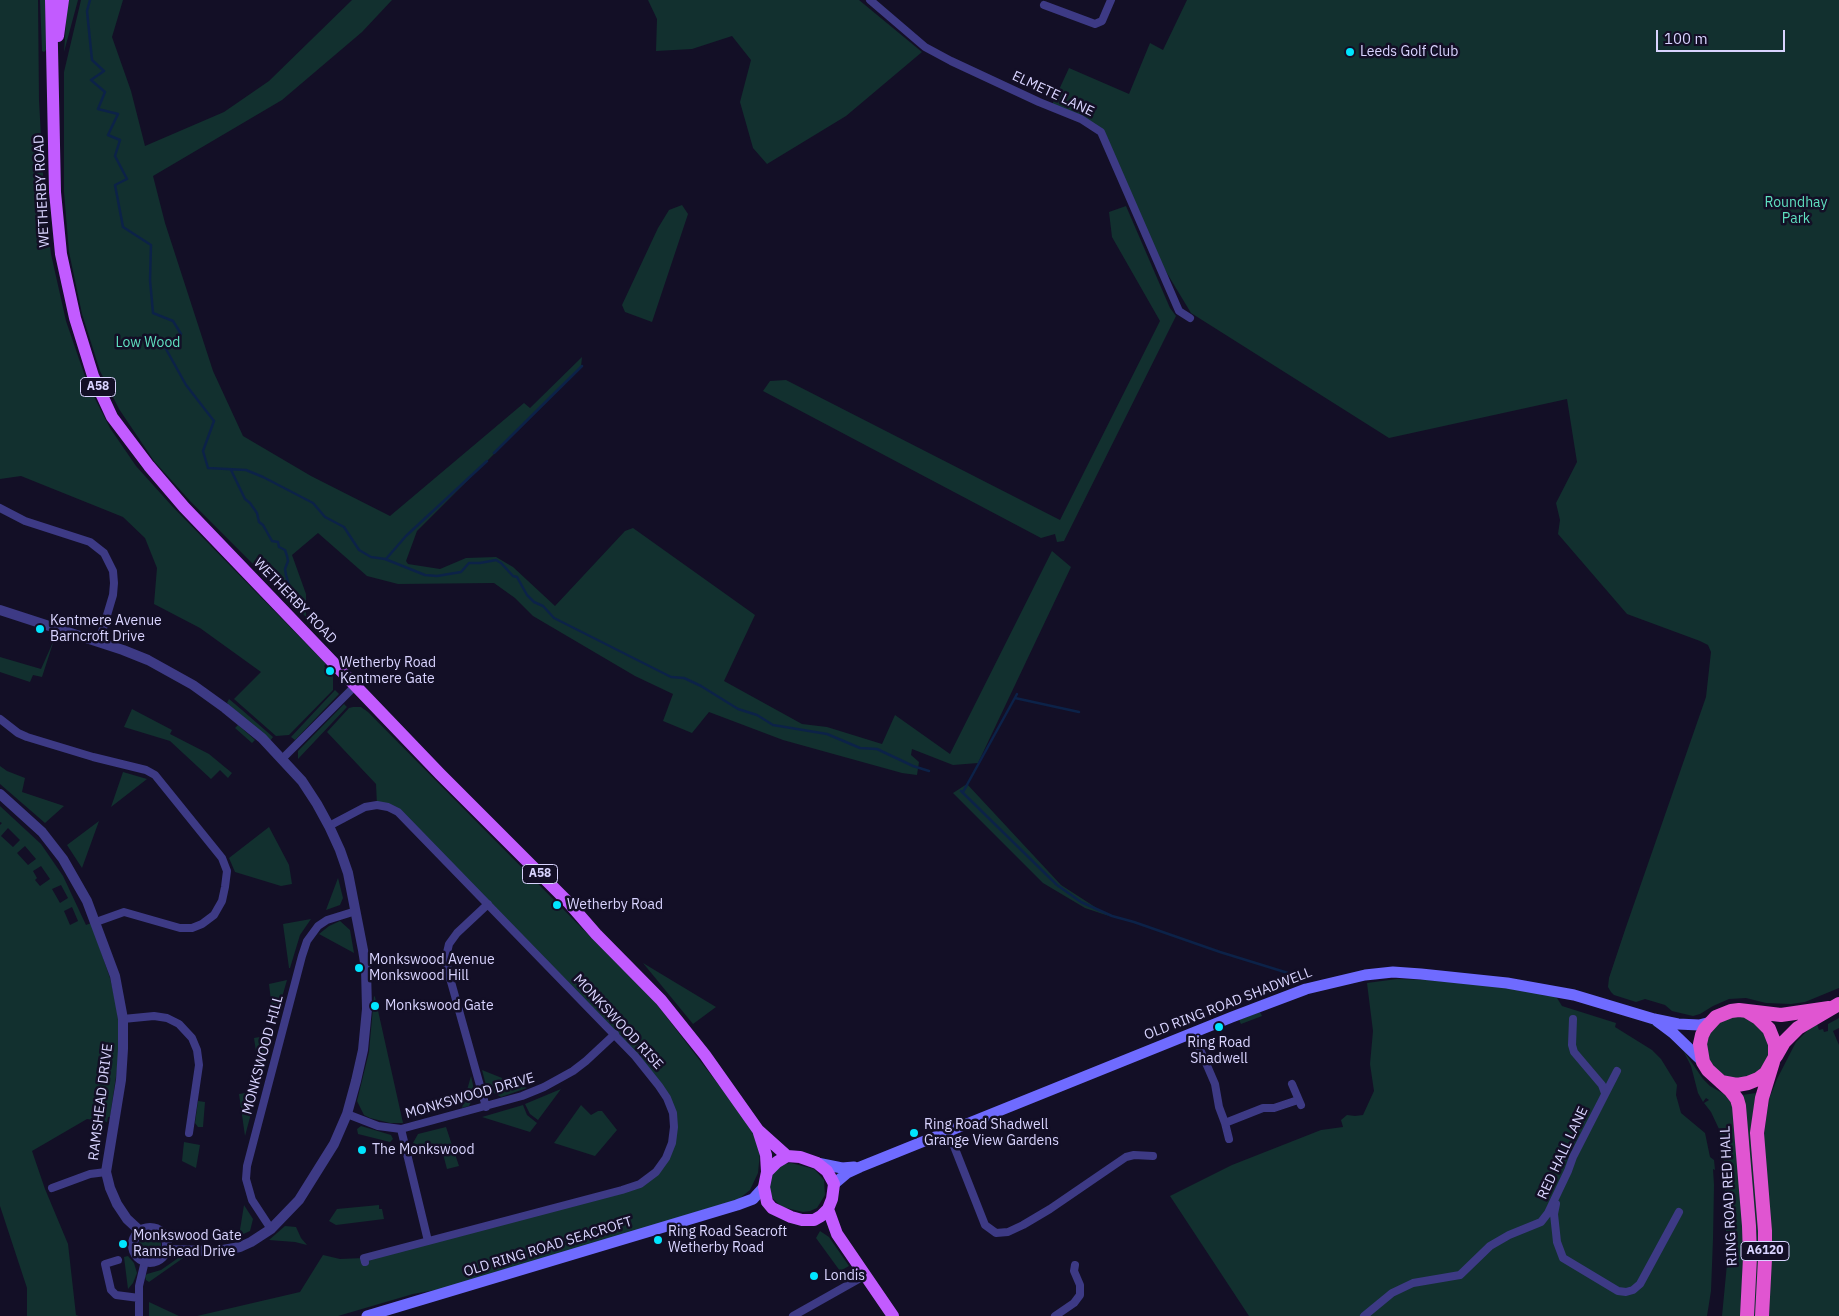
<!DOCTYPE html>
<style>
body{margin:0}
#map{position:relative;width:1839px;height:1316px;overflow:hidden;background:#130f26;font-family:"IBM Plex Sans",sans-serif}
canvas{display:block}
.scale{position:absolute;left:1656px;top:30px;width:129px;height:22px;box-sizing:border-box;border:2px solid #d9d4ff;border-top:0;padding-left:6px;font-size:15px;line-height:18px;white-space:nowrap;color:#d9d4ff;-webkit-text-stroke:4px #130f26;paint-order:stroke}
</style>
<div id="map">
<canvas width="1839" height="1316"></canvas>
<div class="scale">100 m</div>
</div>
<script>
const c = document.querySelector('canvas').getContext('2d');
c.lineJoin = 'round';
function fill(path, color) {
  c.fillStyle = color;
  c.fill(path, 'evenodd');
}
function poly(rows) {
  const path = new Path2D();
  for (const r of rows) {
    if (r.length === 3) {
      path.moveTo(r[0] + r[2], r[1]);
      path.arc(r[0], r[1], r[2], 0, 2 * Math.PI);
      continue;
    }
    path.moveTo(r[0], r[1]);
    for (let i = 2; i < r.length; i += 2) path.lineTo(r[i], r[i + 1]);
  }
  return path;
}
function strokePath(path, color, width, dash) {
  c.strokeStyle = color;
  c.lineWidth = width;
  c.lineCap = dash ? 'butt' : 'round';
  c.setLineDash(dash || []);
  c.stroke(path);
}
function write(font, color, halo, rows, align = 'center') {
  c.font = font + ' "IBM Plex Sans",sans-serif';
  c.lineWidth = 5;
  c.setLineDash([]);
  c.textBaseline = 'middle';
  c.strokeStyle = halo;
  c.fillStyle = color;
  for (const [text, x, y, turn = 0] of rows) {
    c.save();
    c.translate(x, y);
    c.rotate((+turn || 0) * Math.PI / 180);
    c.textAlign = isNaN(turn) ? turn : align;
    if (halo) c.strokeText(text, 0, 0);
    c.fillText(text, 0, 0);
    c.restore();
  }
}
fill(poly([
 [0,0,38,0,39,100,44,192,51,254,66,321,88,385,110,428,136,466,172,506,326,664,324,666,333,676,333,690,289,735,276,736,234,699,261,672,200,628,154,604,157,568,145,538,123,517,21,476,0,479],
 [40,0,45,0,46,50,44,52,42,51],
 [67,0,78,0,64,52,66,23],
 [81,0,123,0,112,37,131,91,145,146,224,112,269,81,352,0,392,0,362,32,282,100,153,176,165,223,213,371,243,436,311,476,390,516,524,403,530,408,582,357,581,367,417,531,406,561,408,564,440,569,466,558,496,557,513,567,555,606,625,531,633,528,755,615,724,681,802,724,827,727,882,744,895,715,950,754,1052,551,1071,567,978,763,953,765,912,749,911,755,919,762,917,775,902,773,783,740,709,712,692,733,663,721,673,694,635,676,533,616,515,598,494,583,398,584,367,576,318,533,292,555,306,594,306,617,190,501,154,461,119,409,100,371,82,314,69,252,64,192,64,72],
 [648,0,859,0,922,52,846,116,767,164,753,148,740,102,751,60,732,36,692,49,656,51,657,19],
 [1187,0,1839,0,1839,988,1805,1002,1791,1004,1766,1003,1746,998,1729,999,1713,1006,1700,1014,1693,1016,1672,1011,1665,1005,1645,999,1636,1002,1614,995,1611,992,1608,987,1609,978,1626,927,1706,697,1711,652,1708,645,1700,641,1627,614,1558,534,1560,520,1556,503,1577,462,1567,399,1389,438,1191,313,1159,260,1101,132,1051,107,1069,68,1129,94,1150,43,1163,50],
 [682,205,688,214,652,322,625,312,622,305,658,228,669,210],
 [1126,206,1170,308,1176,316,1064,541,1057,542,1055,534,1041,538,763,391,770,381,786,380,1060,520,1160,321,1112,237,1109,212],
 [54,640,42,677,33,675,30,682,0,672,0,657,41,669],
 [335,690,339,694,295,740,291,737],
 [229,699,242,710,273,737,270,741,227,703],
 [344,704,347,707,298,759,298,751],
 [353,707,361,707,368,712,655,1002,748,1123,754,1134,760,1153,758,1173,750,1190,739,1199,447,1288,413,1294,338,1316,197,1316,300,1292,323,1255,340,1259,364,1258,640,1184,666,1158,674,1127,659,1086,407,820,377,805,376,784,327,732,349,708],
 [132,709,172,730,170,734,209,754,232,773,228,778,220,770,211,779,170,741,124,727],
 [238,725,255,740,252,743,235,728],
 [0,766,7,771,25,778,22,792,64,806,45,823,0,784],
 [123,772,147,779,111,807],
 [967,784,1061,885,1109,916,1085,908,1043,883,953,793],
 [0,806,41,844,63,876,86,925,91,923,110,978,117,1007,119,1032,119,1056,110,1117,108,1117,107,1122,87,1119,32,1151,45,1189,68,1244,76,1315,79,1316,27,1316,27,1288,0,1206,0,825,2,823,0,822],
 [8,828,20,840,13,847,1,836],
 [25,846,36,859,28,865,17,853],
 [41,866,50,879,40,886,35,880,37,878,33,871],
 [61,885,68,898,60,903,52,889],
 [72,907,78,921,70,925,64,911],
 [99,821,82,868,67,845],
 [269,827,289,865,292,884,281,886,235,872,229,858],
 [338,878,343,898,340,905,326,910],
 [311,919,300,935,290,968,289,968,283,924],
 [340,921,350,930,354,953,319,934,329,926],
 [643,963,716,1007,693,1024],
 [1397,979,1428,980,1538,990,1541,995,1553,996,1557,998,1562,1006,1616,1023,1615,1027,1652,1050,1661,1059,1677,1085,1676,1095,1681,1113,1705,1133,1710,1157,1714,1160,1715,1170,1713,1169,1714,1185,1713,1239,1711,1291,1707,1316,1249,1316,1170,1196,1232,1165,1321,1130,1343,1127,1341,1120,1347,1115,1355,1116,1363,1115,1374,1091,1370,1064,1373,1031,1367,983],
 [287,980,274,1025,269,984],
 [374,996,375,997,403,1123,390,1123,370,1118,364,1115,357,1101,369,1052],
 [1260,1012,1262,1016,1241,1024,1239,1020],
 [1731,1016,1749,1017,1768,1034,1770,1061,1750,1081,1715,1074,1704,1049,1706,1040,1715,1025],
 [1839,1018,1839,1028,1833,1031,1839,1045,1839,1316,1767,1316,1763,1141,1769,1099,1777,1079,1796,1042,1810,1028,1817,1024,1819,1030,1823,1029,1824,1032,1828,1031,1828,1024],
 [1646,1022,1661,1029,1679,1044,1703,1079,1710,1086,1724,1094,1733,1104,1744,1230,1741,1316,1722,1316,1727,1264,1724,1161,1719,1129,1711,1112,1704,1103,1709,1100,1706,1098,1703,1102,1698,1093,1691,1066,1684,1052,1677,1043,1659,1029],
 [272,1035,260,1078,254,1038],
 [482,1070,527,1088,501,1097,487,1089],
 [471,1076,475,1094,469,1106,462,1108],
 [561,1089,538,1120,530,1114,525,1104],
 [257,1091,245,1136,239,1094],
 [1756,1093,1752,1121,1759,1228,1757,1316,1751,1316,1742,1095],
 [198,1101,205,1102,203,1127,198,1127,195,1123],
 [523,1105,527,1115,537,1123,530,1132,482,1117],
 [581,1105,591,1115,598,1111,602,1111,617,1130,595,1156,554,1143],
 [361,1126,391,1135,393,1139,390,1142,358,1134,357,1129],
 [446,1127,459,1166,447,1169,443,1154,427,1150,413,1143,418,1134],
 [184,1142,200,1145,196,1168,182,1161],
 [791,1163,814,1169,824,1180,825,1195,817,1208,810,1211,803,1212,782,1207,771,1197,769,1182,771,1174,783,1164],
 [244,1205,253,1219,250,1231,239,1236],
 [379,1205,379,1209,382,1209,384,1219,336,1225,329,1221,337,1209],
 [285,1226,296,1227,301,1238,307,1245,295,1242,269,1240],
 [820,1231,829,1237,849,1266,840,1271,816,1238],
 [150,1245,11],
 [128,1256,134,1263,137,1273,133,1283,128,1289,124,1257],
 [181,1256,186,1256,149,1282,146,1280,145,1276,147,1274,161,1270],
 [149,1302,179,1316,149,1316]
]), '#12302f');
strokePath(poly([
 [90,0,87,11,92,60,104,71,91,80,105,92,98,109,118,114,108,135,120,140,115,156,127,179,115,185,123,227,151,245,150,280,153,313,173,321,181,334,166,349,186,385,214,421,203,451,208,468,246,470,263,477,313,503,325,517,344,527,359,550,371,557,385,559,425,575,437,576,461,572,469,563,480,563,496,560,501,563,513,576,517,577,527,595,534,602,543,606,554,618,671,677,684,678,701,686,738,709,757,715,773,725,827,734,860,748,877,749,913,766,929,771],
 [494,453,582,366],
 [231,470,245,499,250,503,257,513,259,522,263,525,272,541,278,542,279,547,285,550,287,556,288,561,285,569,286,575,291,591,287,600],
 [386,559,406,536,487,461],
 [1015,698,1079,712],
 [961,791,1057,885,1081,902,1112,916,1134,922,1220,952,1288,973],
 [963,792,1017,694]
]), '#0c2248', 2.5);
strokePath(poly([
 [870,0,925,47,951,61,1039,102,1081,119,1101,132,1179,311,1190,318],
 [1044,5,1095,24,1102,21,1111,0],
 [0,508,25,521,90,542,104,553,113,571,114,583,113,595,99,642],
 [0,719,18,733,27,737,93,757,146,770,155,775,222,858,227,871,225,887,222,901,214,915,202,924,192,928,180,928,124,912,96,922],
 [282,759,355,686],
 [329,826,365,807,377,805,388,807,398,812,635,1056,659,1086,667,1098,673,1113,674,1127,672,1143,666,1158,656,1172,640,1184,622,1190,364,1258,365,1262],
 [123,1019,154,1016,167,1018,179,1024,192,1038,197,1050,199,1065,189,1133],
 [1573,1019,1572,1045,1574,1052,1602,1085,1605,1093],
 [1193,1033,1215,1084,1219,1107,1225,1123,1263,1108,1274,1108,1298,1100],
 [1292,1084,1301,1105],
 [486,1107,448,971,446,957,449,944,457,933,488,904],
 [347,1114,378,1126,401,1129,522,1096,544,1087,573,1071,586,1061,615,1034],
 [1225,1123,1229,1139],
 [401,1129,428,1241],
 [948,1131,985,1225,996,1233,1008,1232,1023,1225,1050,1209,1126,1157,1134,1155,1153,1156],
 [52,1188,90,1174,106,1172],
 [1556,1204,1554,1214,1557,1242,1563,1258,1618,1291,1626,1292,1633,1290,1640,1284,1679,1212],
 [271,1229,252,1200,246,1179,247,1166,302,956,307,941,318,926,327,920,356,911],
 [118,1260,105,1264,111,1290,116,1295,139,1298],
 [139,1316,139,1286,145,1261],
 [793,1316,864,1276],
 [1055,1316,1074,1303,1080,1295,1080,1285,1074,1271,1075,1265],
 [1364,1316,1392,1293,1413,1283,1460,1275,1490,1246,1509,1235,1541,1222,1548,1213,1568,1171,1573,1157,1617,1071]
]), '#3d3a85', 8);
strokePath(poly([
 [0,610,123,650,148,660,193,685,225,708,262,738,302,781,317,804,329,826,340,850,348,873,363,950,366,969,367,1009,363,1050,356,1081,347,1114,334,1144,299,1200,271,1229,251,1242,240,1247,217,1251,166,1250],
 [0,794,42,832,63,859,87,901,115,976,123,1019,123,1049,121,1080,106,1172,110,1188,117,1204,127,1219,140,1231],
 [150,1245,17]
]), '#3d3a85', 10);
strokePath(poly([
 [1657,1021,1673,1033,1703,1062],
 [817,1163,842,1168,854,1167],
 [834,1184,847,1173,860,1167,1232,1017,1306,989,1365,975,1393,972,1421,974,1507,983,1574,995,1654,1019,1678,1024,1699,1025,1711,1022],
 [367,1316,737,1205,753,1199,764,1187]
]), '#6f6bff', 11);
strokePath(poly([
 [51,0,55,192,61,254,75,318,93,376,112,417,149,466,184,507,440,774,569,903,596,934,661,1000,705,1055,758,1130,787,1156],
 [58,36,63,0],
 [759,1133,766,1155,767,1172],
 [787,1156,800,1157,817,1163,827,1171,832,1180,834,1184,832,1199,828,1209,821,1216,814,1220,802,1220,791,1217,772,1208,767,1202,764,1187,767,1172,777,1162,787,1156],
 [828,1209,837,1234,893,1316]
]), '#c25bff', 12);
strokePath(poly([
 [1776,1056,1784,1042,1798,1028,1839,1004],
 [1721,1082,1737,1085,1748,1083,1758,1079,1766,1073,1775,1057,1775,1044,1769,1029,1758,1018,1748,1012],
 [1747,1316,1750,1257,1749,1226,1739,1106,1737,1099,1730,1090,1708,1070,1703,1062,1700,1044,1702,1035,1705,1029,1716,1017,1731,1011,1739,1010,1781,1015,1829,1008],
 [1762,1316,1765,1259,1765,1231,1757,1133,1762,1098,1773,1062]
]), '#e055d1', 14);
for (const [x, y, r, color] of [
 [1350,52,5,"#00e5ff"],
 [40,629,5,"#00e5ff"],
 [330,671,5,"#00e5ff"],
 [557,905,5,"#00e5ff"],
 [359,968,5,"#00e5ff"],
 [375,1006,5,"#00e5ff"],
 [1219,1027,5,"#00e5ff"],
 [914,1133,5,"#00e5ff"],
 [362,1150,5,"#00e5ff"],
 [658,1240,5,"#00e5ff"],
 [123,1244,5,"#00e5ff"],
 [814,1276,5,"#00e5ff"]
]) {
  const dot = new Path2D();
  dot.arc(x, y, r, 0, 2 * Math.PI);
  c.fillStyle = color;
  c.fill(dot);
  strokePath(dot, '#130f26', 2);
}
for (const [x, y, w] of [
 [98,387,35],
 [540,874,35],
 [1765,1251,48]
]) {
  const box = new Path2D();
  box.roundRect(x - w / 2, y - 9.5, w, 19, 4);
  c.fillStyle = '#130f26';
  c.fill(box);
  strokePath(box, '#d9d4ff', 1);
}
write('bold 12px', '#d9d4ff', null, [
 ["A58",98,387],
 ["A58",540,874],
 ["A6120",1765,1251]
]);
write('14px', '#d9d4ff', '#130f26', [
 ["Leeds Golf Club",1360,52],
 ["Kentmere Avenue",50,621],
 ["Barncroft Drive",50,637],
 ["Wetherby Road",340,663],
 ["Kentmere Gate",340,679],
 ["Wetherby Road",567,905],
 ["Monkswood Avenue",369,960],
 ["Monkswood Hill",369,976],
 ["Monkswood Gate",385,1006],
 ["Ring Road",1219,1043,"center"],
 ["Shadwell",1219,1059,"center"],
 ["Ring Road Shadwell",924,1125],
 ["Grange View Gardens",924,1141],
 ["The Monkswood",372,1150],
 ["Ring Road Seacroft",668,1232],
 ["Wetherby Road",668,1248],
 ["Monkswood Gate",133,1236],
 ["Ramshead Drive",133,1252],
 ["Londis",824,1276]
], 'left');
write('14px', '#d9d4ff', '#130f26', [
 ["ELMETE LANE",1053,94,25],
 ["WETHERBY ROAD",42,191,-93],
 ["WETHERBY ROAD",295,601,46],
 ["OLD RING ROAD SHADWELL",1228,1004,-21],
 ["MONKSWOOD RISE",618,1022,47],
 ["MONKSWOOD HILL",263,1055,-75],
 ["MONKSWOOD DRIVE",470,1096,-16],
 ["RAMSHEAD DRIVE",101,1102,-83],
 ["RED HALL LANE",1563,1153,-65],
 ["RING ROAD RED HALL",1729,1196,-93],
 ["OLD RING ROAD SEACROFT",548,1247,-17]
]);
write('14px', '#5fe0c0', '#130f26', [
 ["Roundhay",1796,203],
 ["Park",1796,219],
 ["Low Wood",148,343]
]);
</script>
